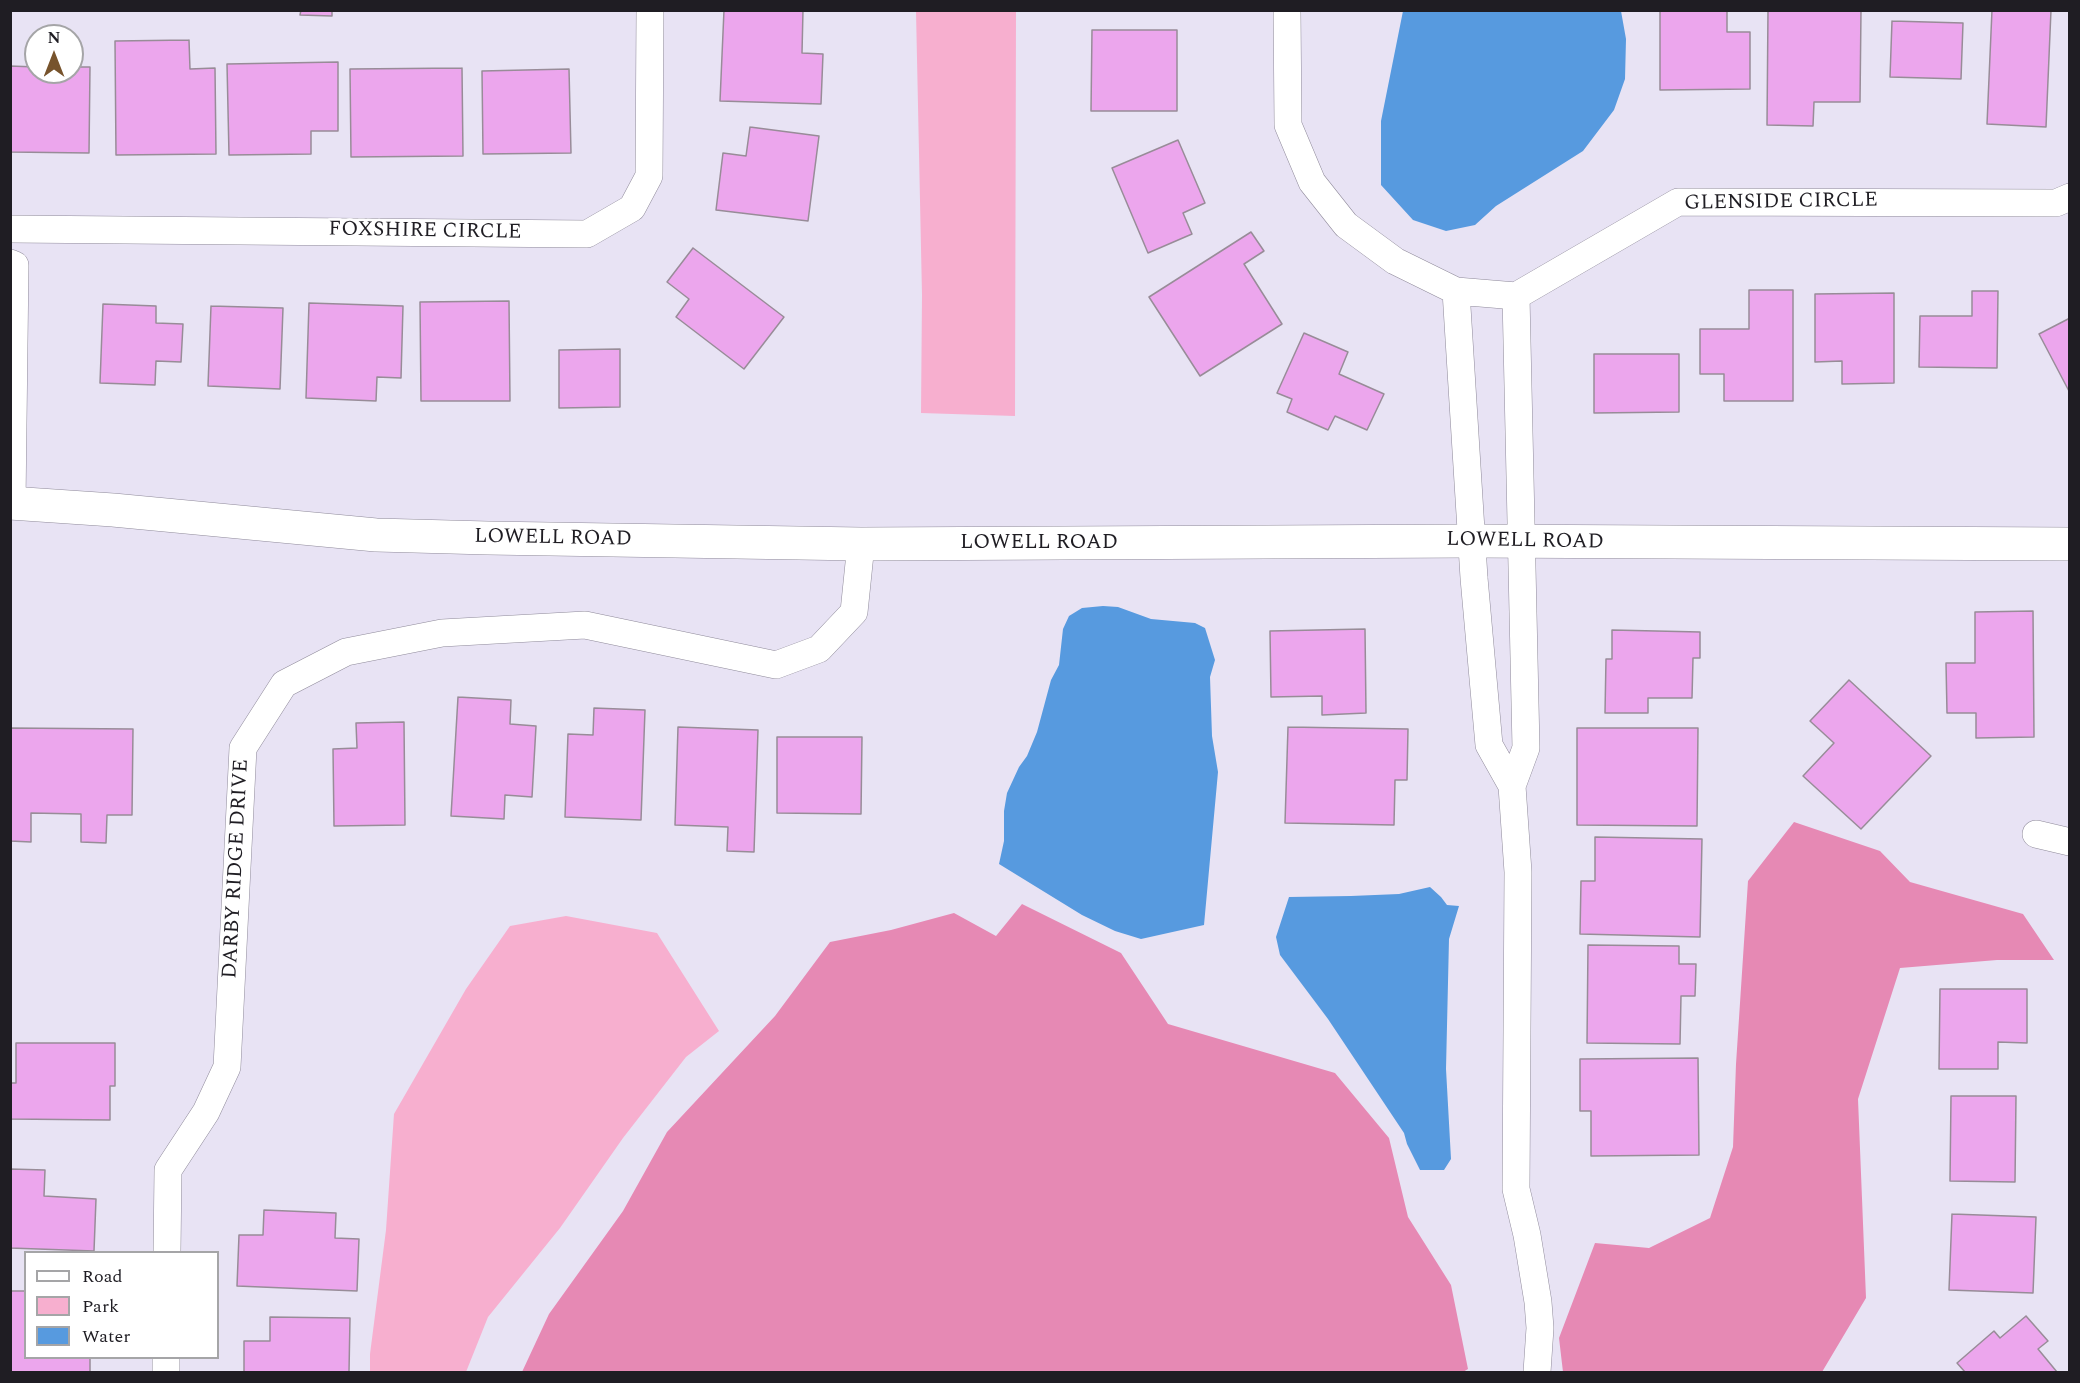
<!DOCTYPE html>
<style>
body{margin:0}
#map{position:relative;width:2080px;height:1383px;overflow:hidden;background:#e8e3f4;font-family:Spectral,serif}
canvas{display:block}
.frame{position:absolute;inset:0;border:12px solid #1f1d23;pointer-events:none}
.legend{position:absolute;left:24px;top:1251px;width:195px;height:108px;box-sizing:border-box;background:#fff;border:2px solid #a5a5a7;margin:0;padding:8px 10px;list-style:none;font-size:18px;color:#1f1d23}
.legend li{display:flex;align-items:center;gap:12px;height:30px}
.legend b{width:30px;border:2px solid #a5a5a7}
.north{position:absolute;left:24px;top:24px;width:60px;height:60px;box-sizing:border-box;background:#fff;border:2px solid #a5a5a7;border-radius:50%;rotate:0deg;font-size:16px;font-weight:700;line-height:24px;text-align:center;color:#1f1d23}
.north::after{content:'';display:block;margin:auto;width:21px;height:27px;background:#77532c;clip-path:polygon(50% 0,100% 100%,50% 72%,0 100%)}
</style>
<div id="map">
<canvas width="2080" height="1383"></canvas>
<div class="frame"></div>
<ul class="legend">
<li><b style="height:8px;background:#fff"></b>Road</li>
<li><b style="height:16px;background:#f7afcf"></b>Park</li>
<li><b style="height:16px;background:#579adf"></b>Water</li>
</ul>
<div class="north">N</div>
</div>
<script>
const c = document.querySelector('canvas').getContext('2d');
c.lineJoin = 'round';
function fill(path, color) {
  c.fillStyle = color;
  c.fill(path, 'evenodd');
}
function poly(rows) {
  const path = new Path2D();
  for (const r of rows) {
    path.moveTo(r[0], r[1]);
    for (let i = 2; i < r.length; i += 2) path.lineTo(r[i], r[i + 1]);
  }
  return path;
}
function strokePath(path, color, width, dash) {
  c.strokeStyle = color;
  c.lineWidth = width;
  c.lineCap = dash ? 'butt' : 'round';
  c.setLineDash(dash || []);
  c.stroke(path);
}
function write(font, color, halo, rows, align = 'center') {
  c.font = font + ' Spectral,serif';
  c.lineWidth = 5;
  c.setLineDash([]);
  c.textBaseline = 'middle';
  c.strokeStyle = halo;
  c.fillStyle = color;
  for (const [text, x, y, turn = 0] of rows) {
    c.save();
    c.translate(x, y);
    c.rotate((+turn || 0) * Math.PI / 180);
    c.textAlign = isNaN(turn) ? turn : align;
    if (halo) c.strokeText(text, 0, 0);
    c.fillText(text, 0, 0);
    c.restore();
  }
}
fill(poly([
 [916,11,1016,11,1015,416,921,413,922,295],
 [566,916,657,933,719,1031,686,1057,623,1138,560,1228,488,1317,466,1372,370,1372,370,1354,386,1230,394,1114,466,989,510,926]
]), '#f7afcf');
fill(poly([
 [1794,822,1880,851,1910,882,2023,914,2054,960,1997,960,1900,968,1858,1099,1866,1298,1822,1372,1563,1372,1559,1338,1595,1243,1649,1248,1710,1218,1733,1147,1736,1064,1748,881],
 [1022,904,1121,953,1168,1024,1335,1073,1389,1138,1408,1217,1451,1285,1468,1369,1463,1372,522,1372,549,1314,623,1211,667,1132,775,1016,830,942,891,930,954,913,996,936]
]), '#e689b4');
fill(poly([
 [1403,11,1621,11,1626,39,1625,79,1614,110,1583,151,1496,206,1475,225,1446,231,1413,220,1381,185,1381,121],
 [1103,606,1118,607,1151,619,1195,623,1205,628,1215,660,1210,677,1212,736,1218,772,1204,925,1141,939,1115,931,1082,915,999,864,1004,841,1004,811,1007,793,1019,767,1027,756,1037,732,1051,680,1059,665,1063,629,1069,616,1082,608],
 [1430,887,1441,897,1447,905,1459,906,1449,939,1446,1069,1451,1159,1444,1170,1420,1170,1407,1144,1404,1133,1328,1019,1280,955,1276,937,1289,897,1351,896,1399,894]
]), '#579adf');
const building = poly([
 [301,10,332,10,332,16,300,15,301,10],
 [724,10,803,10,802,53,823,54,821,104,720,101,724,10],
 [1660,10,1727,10,1727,32,1750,32,1750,89,1660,90,1660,10],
 [1768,10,1861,10,1860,102,1814,102,1813,126,1767,125,1768,10],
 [1992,10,2051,10,2046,127,1987,124,1992,10],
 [1892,21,1963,23,1961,79,1890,77,1892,21],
 [1092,30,1177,30,1177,111,1091,111,1092,30],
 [189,40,190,69,215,68,216,154,116,155,115,41,189,40],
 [338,62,338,131,311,131,311,154,229,155,227,64,338,62],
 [10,66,36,67,36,72,72,72,72,67,90,67,89,153,10,152,10,66],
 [462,68,463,156,351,157,350,69,462,68],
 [569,69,571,153,483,154,482,71,569,69],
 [750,127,819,136,808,221,716,210,723,153,746,156,750,127],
 [1178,140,1205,203,1183,213,1192,234,1148,253,1112,168,1178,140],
 [1251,232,1264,251,1244,264,1282,324,1200,376,1149,297,1251,232],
 [693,248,784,317,744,369,676,317,689,299,667,282,693,248],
 [1749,290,1793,290,1793,401,1724,401,1724,374,1700,374,1700,329,1749,329,1749,290],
 [1972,291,1998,291,1997,368,1919,367,1920,316,1972,316,1972,291],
 [1894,293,1894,383,1842,384,1842,361,1815,362,1815,294,1894,293],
 [509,301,510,401,421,401,420,302,509,301],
 [309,303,403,306,401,378,377,377,376,401,306,398,309,303],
 [103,304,156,306,156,323,183,324,181,362,156,361,155,385,100,383,103,304],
 [211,306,283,308,280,389,208,386,211,306],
 [2070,318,2070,393,2039,334,2070,318],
 [1304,333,1348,352,1339,374,1384,394,1367,430,1335,416,1328,430,1287,412,1292,399,1277,393,1304,333],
 [620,349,620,407,559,408,559,350,620,349],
 [1594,354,1679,354,1679,412,1594,413,1594,354],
 [2033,611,2034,737,1976,738,1976,713,1947,713,1946,663,1975,663,1975,612,2033,611],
 [1365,629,1366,713,1322,715,1322,696,1271,697,1270,631,1365,629],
 [1612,630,1700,632,1700,658,1693,658,1692,698,1648,698,1648,713,1605,713,1606,659,1612,659,1612,630],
 [1849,680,1931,756,1861,829,1803,776,1834,743,1810,721,1849,680],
 [458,697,511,700,510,724,536,726,532,797,505,795,504,819,451,816,458,697],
 [594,708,645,710,641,820,565,817,568,734,593,735,594,708],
 [404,722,405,825,334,826,333,749,357,748,356,723,404,722],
 [678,727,758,730,754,852,727,851,728,827,675,825,678,727],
 [1288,727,1408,729,1407,780,1395,780,1394,825,1285,823,1288,727],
 [10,728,133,729,132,815,107,815,106,843,81,842,81,814,31,813,31,842,10,841,10,728],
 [1577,728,1698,728,1697,826,1577,825,1577,728],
 [777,737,862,737,861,814,777,813,777,737],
 [1595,837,1702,839,1700,937,1580,934,1581,881,1595,881,1595,837],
 [1588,945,1679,946,1679,964,1696,964,1695,996,1681,996,1680,1044,1587,1043,1588,945],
 [1940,989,2027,989,2027,1043,1998,1042,1998,1069,1939,1069,1940,989],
 [16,1043,115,1043,115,1086,110,1086,110,1120,10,1119,10,1083,16,1083,16,1043],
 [1698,1058,1699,1155,1591,1156,1591,1111,1580,1111,1580,1059,1698,1058],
 [1951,1096,2016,1096,2015,1182,1950,1181,1951,1096],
 [10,1169,45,1170,44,1196,96,1199,94,1251,10,1248,10,1169],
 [264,1210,336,1213,335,1238,359,1239,357,1291,237,1286,239,1235,263,1235,264,1210],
 [1952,1214,2036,1217,2033,1293,1949,1290,1952,1214],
 [10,1291,26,1291,26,1358,90,1358,90,1372,10,1372,10,1291],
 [2026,1316,2048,1341,2038,1349,2057,1372,1965,1372,1957,1363,1994,1331,2000,1338,2026,1316],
 [270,1317,350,1318,349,1372,244,1372,244,1341,270,1341,270,1317]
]);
fill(building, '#eca6ed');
strokePath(building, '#988c98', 1.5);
const street = poly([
 [1287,10,1288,125,1312,182,1346,225,1395,261,1456,291,1516,296,1678,202,2056,203,2070,197],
 [10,229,587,234,632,208,649,176,650,10],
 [10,263,15,265,12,503],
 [1456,291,1474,578,1489,745,1512,786],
 [1516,296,1526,748,1512,786,1518,872,1516,1189,1527,1235,1538,1302,1540,1328,1537,1372],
 [2036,834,2070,842],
 [167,1252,168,1170,206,1112,227,1067,243,748,284,684,346,652,442,633,585,625,776,665,819,649,854,612,861,544],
 [166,1372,166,1358]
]);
const secondary = poly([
 [10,503,113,510,376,535,488,538,861,544,1471,541,2070,544]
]);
strokePath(street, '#8f8a9a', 28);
strokePath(secondary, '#8f8a9a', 34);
strokePath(street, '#fff', 27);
strokePath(secondary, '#fff', 33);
write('21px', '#1f1d23', '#fff', [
 ["GLENSIDE CIRCLE",1781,203,-1],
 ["FOXSHIRE CIRCLE",425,232,1],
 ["LOWELL ROAD",553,539,1],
 ["LOWELL ROAD",1525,542,1],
 ["LOWELL ROAD",1039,544],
 ["DARBY RIDGE DRIVE",237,869,-87]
]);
</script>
